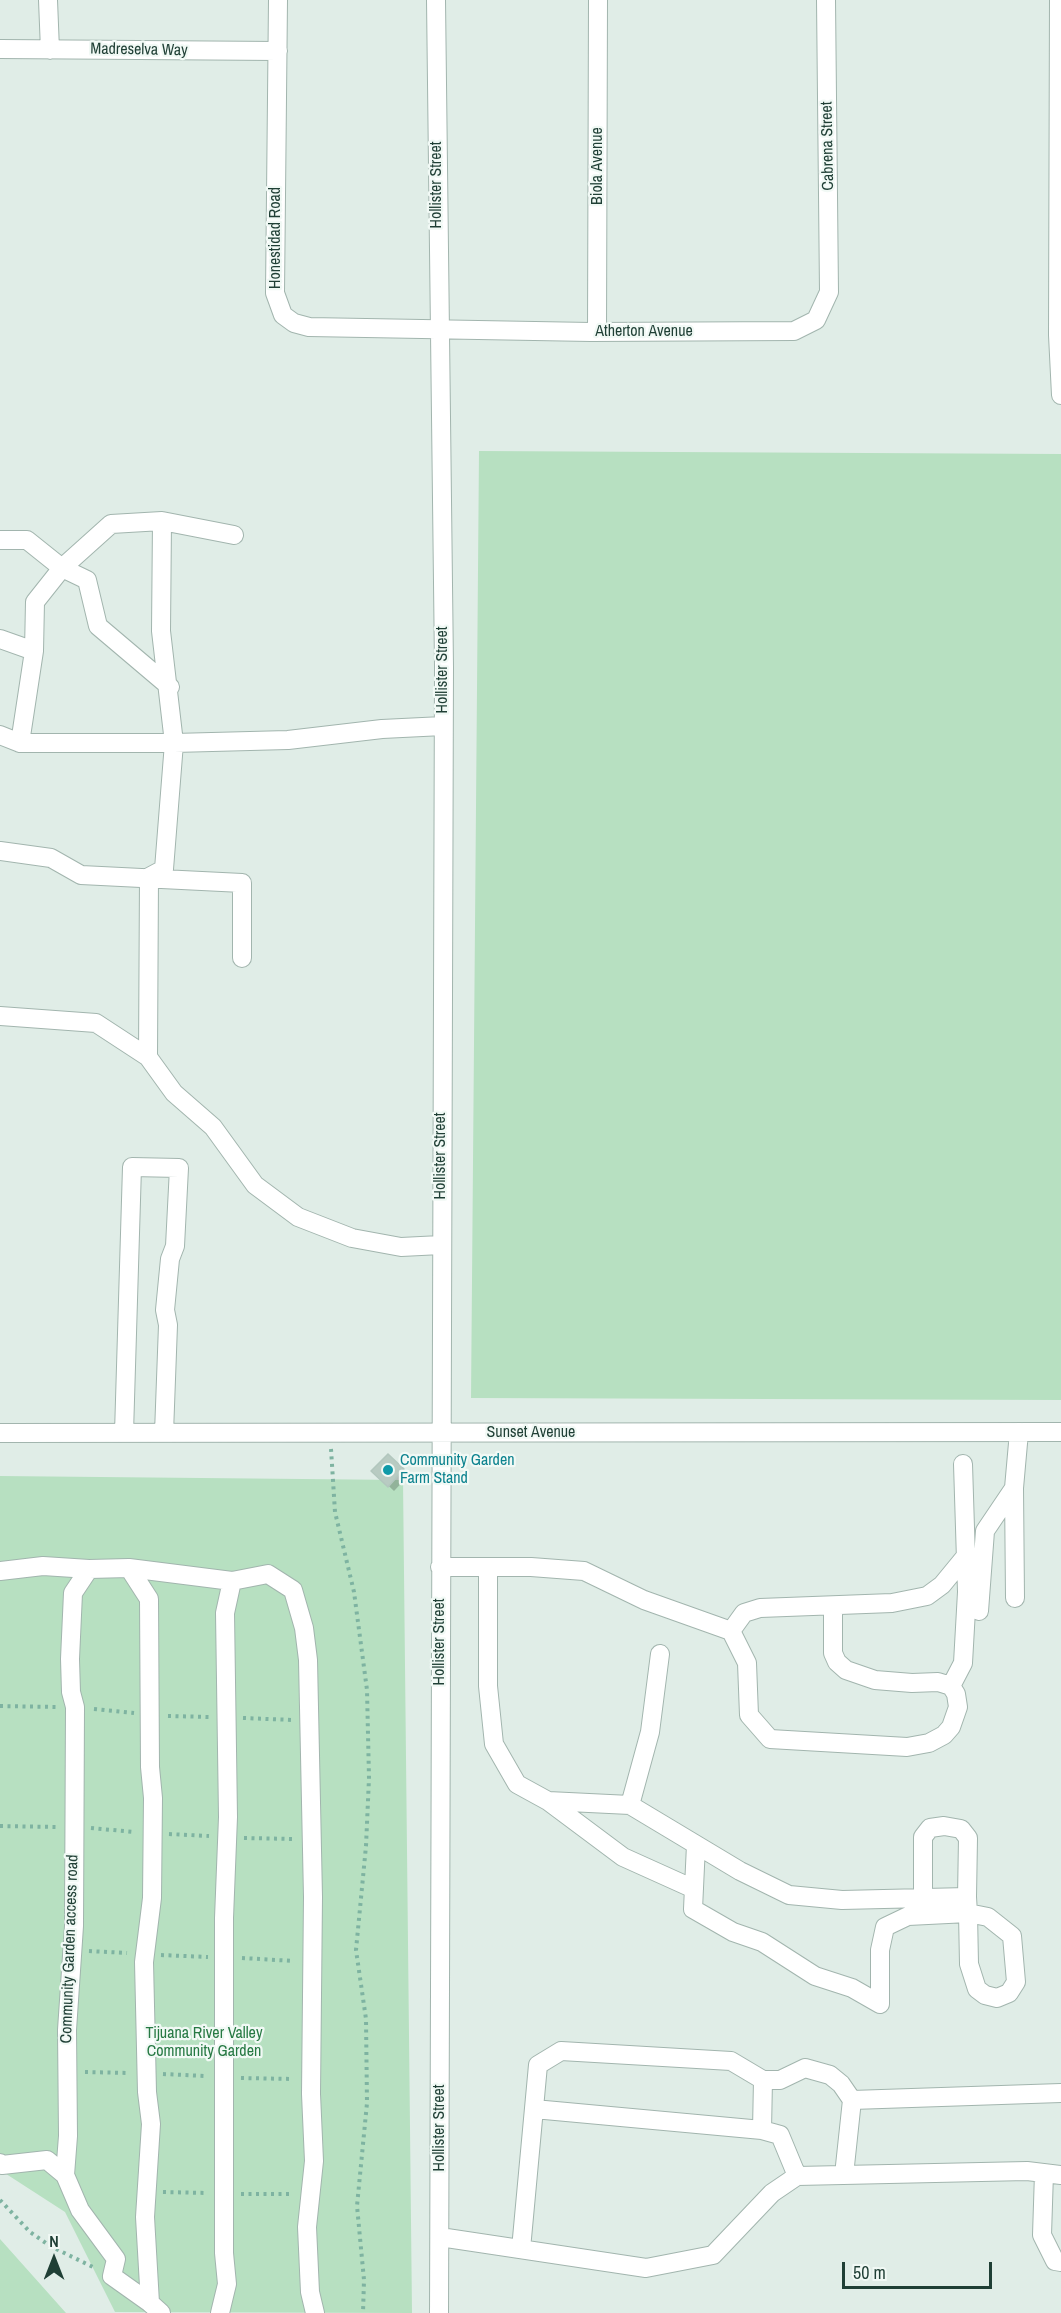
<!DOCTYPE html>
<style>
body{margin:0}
#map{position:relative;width:1061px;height:2313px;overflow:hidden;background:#e0ede7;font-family:"Archivo Narrow",sans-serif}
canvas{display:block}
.north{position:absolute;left:24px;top:2229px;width:60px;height:60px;-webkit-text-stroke:4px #f1f9f5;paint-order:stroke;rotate:0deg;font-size:16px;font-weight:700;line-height:24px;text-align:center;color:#1f3f35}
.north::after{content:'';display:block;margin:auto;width:21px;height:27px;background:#1f3f35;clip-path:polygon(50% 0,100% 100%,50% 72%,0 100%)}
.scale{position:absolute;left:842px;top:2262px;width:150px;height:27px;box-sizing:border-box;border:3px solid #1f3f35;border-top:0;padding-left:8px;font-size:18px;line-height:21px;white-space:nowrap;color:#1f3f35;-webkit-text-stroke:4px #f1f9f5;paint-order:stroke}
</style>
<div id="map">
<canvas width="1061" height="2313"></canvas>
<div class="north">N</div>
<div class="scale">50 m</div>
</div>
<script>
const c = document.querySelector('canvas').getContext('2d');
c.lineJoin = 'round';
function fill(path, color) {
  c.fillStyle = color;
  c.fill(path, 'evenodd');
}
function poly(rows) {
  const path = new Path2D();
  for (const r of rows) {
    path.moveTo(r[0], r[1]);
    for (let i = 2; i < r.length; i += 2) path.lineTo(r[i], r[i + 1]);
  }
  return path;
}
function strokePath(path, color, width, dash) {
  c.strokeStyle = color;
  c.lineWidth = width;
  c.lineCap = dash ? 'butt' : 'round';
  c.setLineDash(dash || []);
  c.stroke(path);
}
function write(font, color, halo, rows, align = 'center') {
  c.font = font + ' "Archivo Narrow",sans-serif';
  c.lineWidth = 4.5;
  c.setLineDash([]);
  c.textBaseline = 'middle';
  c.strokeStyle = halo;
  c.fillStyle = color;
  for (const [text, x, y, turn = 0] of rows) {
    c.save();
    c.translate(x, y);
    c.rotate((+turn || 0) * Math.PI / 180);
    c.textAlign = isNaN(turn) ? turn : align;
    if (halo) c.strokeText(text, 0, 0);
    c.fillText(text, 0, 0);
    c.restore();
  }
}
fill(poly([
 [479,451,1061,454,1061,1400,471,1398],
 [0,1476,403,1480,412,2313,115,2312,65,2212,0,2170],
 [0,2239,66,2313,0,2313]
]), '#b7e0c1');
fill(poly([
 [388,1456,408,1476,394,1491,373,1471]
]), '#0003');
const building = poly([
 [388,1454,404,1469,388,1487,371,1471,388,1454]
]);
fill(building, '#b8cbc2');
strokePath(building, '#b2c7be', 1.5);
const minor = poly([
 [48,0,50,50],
 [278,0,275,293,283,315,294,323,309,327,591,332,794,331,816,320,829,292,826,0],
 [436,0,444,666,439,2313],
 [1059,0,1058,335,1061,395],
 [0,49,278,51],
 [597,332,598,0],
 [162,521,161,631,174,743,164,869,149,877,148,1057,174,1093,213,1127,255,1185,298,1217,352,1238,401,1247,441,1245],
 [0,540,27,540,62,568,87,580,98,626,170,687],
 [0,639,34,651],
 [0,735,20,743,174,743,288,740,382,729,443,726],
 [20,743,34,651,35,602,62,568,111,524,162,521,234,535],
 [0,851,51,858,81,875,242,883,242,958],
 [0,1016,96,1023,148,1057],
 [0,1433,1061,1432],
 [124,1433,132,1167,179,1168,175,1246,170,1259,165,1310,168,1325,164,1433],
 [1014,1488,1015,1598],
 [440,1567,531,1567,584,1571,644,1600,731,1631,747,1663,749,1715,770,1739,907,1747,929,1743,944,1735,951,1727,958,1707,956,1694,951,1686,938,1682,912,1683,875,1680,846,1670,837,1662,833,1653,833,1606],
 [488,1567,488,1686,494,1744,517,1784,548,1801,630,1805,740,1871,789,1895,842,1900,967,1897],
 [129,1568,232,1581],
 [0,1571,43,1566,89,1569],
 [979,1611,985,1531,1014,1488,1019,1432],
 [731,1631,744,1613,760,1608,892,1603,927,1596,942,1585,965,1557],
 [951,1686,963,1663,967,1592,963,1464],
 [548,1801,623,1857,694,1889],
 [630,1805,650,1732,660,1654],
 [696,1845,693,1909,733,1932,762,1942,815,1976,852,1988,880,2004,880,1950,885,1927,908,1916,968,1913,988,1917,1012,1936,1016,1982,1009,1993,997,1998,985,1995,977,1989,969,1964,968,1913,967,1897,968,1838,961,1829,944,1826,930,1828,923,1837,923,1898],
 [763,2080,762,2130,780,2135,797,2176],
 [534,2109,762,2130],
 [0,2163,2,2165,47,2160,65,2175],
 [1044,2173,1042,2235,1055,2261,1061,2262],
 [844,2175,852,2100,1061,2093],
 [440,2237,646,2268,713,2255,772,2193,797,2176,1027,2171,1061,2175],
 [521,2249,538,2065,561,2051,731,2061,763,2080,780,2080,805,2068,830,2075,841,2084,852,2100],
 [150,2303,112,2276,116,2259,80,2210,65,2175,68,2136,67,2030,74,1926,75,1707,71,1692,70,1659,73,1593,89,1569,129,1568,149,1599,150,1767,153,1798,152,1898,144,1962,147,2092,151,2124,145,2217,150,2303,161,2313],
 [220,2313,227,2284,224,2253,224,1918,228,1817,225,1613,232,1581,268,1574,293,1590,304,1628,308,1660,313,1897,311,2094,314,2161,307,2227,310,2292,315,2313]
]);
strokePath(minor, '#a2b5ae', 20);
strokePath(poly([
 [331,1449,335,1512,354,1592,367,1690,369,1778,366,1846,356,1950,366,2019,367,2103,357,2206,364,2280,363,2313],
 [0,1706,56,1707],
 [94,1709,134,1713],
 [168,1716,209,1717],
 [243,1718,293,1720],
 [0,1826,56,1827],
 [91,1828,134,1832],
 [169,1834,209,1836],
 [244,1838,293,1839],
 [89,1951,127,1953],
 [161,1955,208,1957],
 [242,1958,294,1961],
 [85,2072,128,2073],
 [163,2074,206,2076],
 [241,2078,293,2079],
 [163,2192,206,2193],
 [241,2194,293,2194],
 [0,2200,30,2232,50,2246,95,2268]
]), '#7eb3a1', 4, [3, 4.5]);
strokePath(minor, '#fff', 18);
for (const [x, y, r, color] of [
 [388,1470,6,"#0f9aa8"]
]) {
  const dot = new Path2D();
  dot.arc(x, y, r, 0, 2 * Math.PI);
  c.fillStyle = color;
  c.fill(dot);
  strokePath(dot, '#f1f9f5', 2);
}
write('16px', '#1f3f35', '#f1f9f5', [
 ["Madreselva Way",139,50,1],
 ["Cabrena Street",828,146,-91],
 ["Biola Avenue",598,166,-90],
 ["Hollister Street",437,185,-90],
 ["Honestidad Road",276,238,-90],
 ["Atherton Avenue",644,332],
 ["Hollister Street",443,670,-90],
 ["Hollister Street",441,1156,-90],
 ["Sunset Avenue",531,1433],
 ["Hollister Street",440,1642,-90],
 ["Community Garden access road",70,1949,-88],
 ["Hollister Street",440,2128,-90]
]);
write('16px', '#0d838f', '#f1f9f5', [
 ["Community Garden",400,1461],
 ["Farm Stand",400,1479]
], 'left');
write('16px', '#267943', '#f1f9f5', [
 ["Tijuana River Valley",204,2034],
 ["Community Garden",204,2052]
]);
</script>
